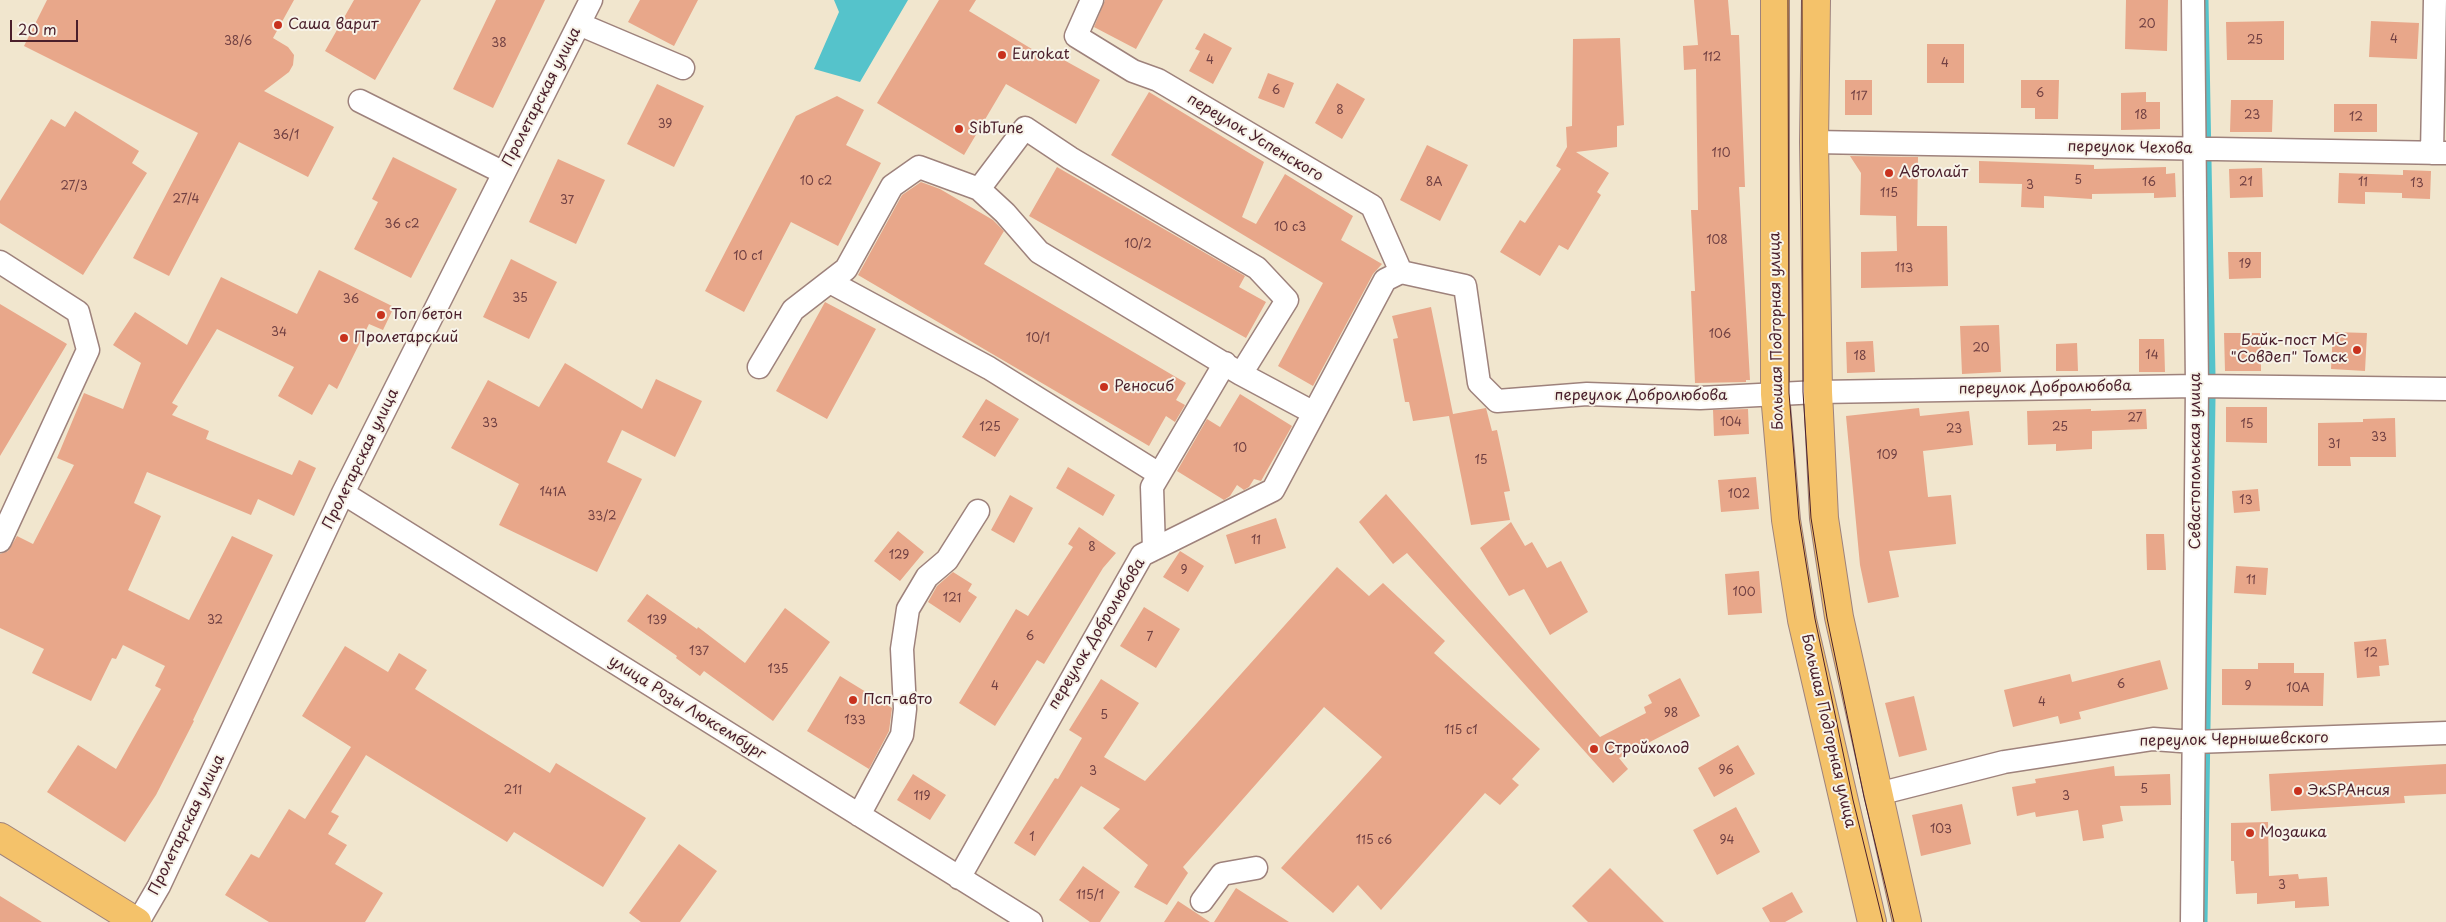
<!DOCTYPE html>
<meta charset="utf-8">
<style>
body{margin:0}
#map{position:relative;width:2446px;height:922px;overflow:hidden;background:#f1e6ce;font-family:"Playpen Sans",sans-serif}
canvas{display:block}
.scale{position:absolute;left:10px;top:20px;width:68px;height:22px;box-sizing:border-box;border:2px solid #4a1f2b;border-top:0;padding-left:6px;font-size:15px;line-height:18px;white-space:nowrap;color:#4a1f2b;-webkit-text-stroke:4px #f7f3e8;paint-order:stroke}
</style>
<div id="map">
<canvas width="2446" height="922"></canvas>
<div class="scale">20 m</div>
</div>
<script>
const c = document.querySelector('canvas').getContext('2d');
c.lineJoin = 'round';
function fill(path, color) {
  c.fillStyle = color;
  c.fill(path, 'evenodd');
}
function poly(rows) {
  const path = new Path2D();
  for (const r of rows) {
    path.moveTo(r[0], r[1]);
    for (let i = 2; i < r.length; i += 2) path.lineTo(r[i], r[i + 1]);
  }
  return path;
}
function strokePath(path, color, width, dash) {
  c.strokeStyle = color;
  c.lineWidth = width;
  c.lineCap = dash ? 'butt' : 'round';
  c.setLineDash(dash || []);
  c.stroke(path);
}
function write(font, color, halo, rows, align = 'center') {
  c.font = font + ' "Playpen Sans",sans-serif';
  c.lineWidth = 4;
  c.setLineDash([]);
  c.textBaseline = 'middle';
  c.strokeStyle = halo;
  c.fillStyle = color;
  for (const [text, x, y, turn = 0] of rows) {
    c.save();
    c.translate(x, y);
    c.rotate((+turn || 0) * Math.PI / 180);
    c.textAlign = isNaN(turn) ? turn : align;
    if (halo) c.strokeText(text, 0, 0);
    c.fillText(text, 0, 0);
    c.restore();
  }
}
fill(poly([
 [834,0,908,0,860,82,814,69,839,12]
]), '#55c3cb');
strokePath(poly([
 [2205,0,2212,375],
 [2204,922,2212,398]
]), '#55c3cb', 7);
fill(poly([
 [47,0,294,0,273,38,288,47,294,55,293,65,289,72,264,91,334,127,308,177,239,142,169,276,133,258,198,133,24,46],
 [354,0,421,0,375,80,325,51],
 [496,0,545,0,493,108,453,89],
 [640,0,698,0,674,46,628,22],
 [939,0,976,0,969,11,1050,60,1053,54,1100,80,1076,124,1006,84,964,155,877,103],
 [1105,0,1163,0,1136,49,1094,27],
 [1694,0,1728,0,1731,35,1739,35,1745,187,1739,187,1750,380,1746,380,1746,382,1695,383,1691,291,1695,291,1691,210,1698,210,1696,69,1684,70,1683,46,1698,45],
 [2126,0,2168,0,2167,51,2125,49],
 [2284,21,2284,60,2227,60,2226,22],
 [2371,21,2419,23,2417,59,2369,57],
 [1204,33,1232,48,1213,84,1189,71,1200,51,1195,49],
 [1620,38,1624,125,1617,126,1617,147,1576,152,1609,173,1597,192,1601,195,1568,250,1559,245,1540,276,1500,252,1520,220,1525,223,1561,169,1556,166,1567,147,1566,127,1572,126,1573,39],
 [1927,44,1964,44,1964,83,1927,83],
 [1268,73,1294,83,1284,108,1258,98],
 [1845,80,1872,80,1872,115,1845,115],
 [2021,80,2059,80,2058,119,2035,119,2035,108,2021,108],
 [1337,83,1365,99,1342,139,1315,123],
 [657,84,704,106,674,167,627,144],
 [1149,92,1264,162,1242,217,1256,224,1285,174,1353,216,1341,240,1382,264,1373,274,1313,386,1278,366,1323,283,1111,155],
 [2146,92,2146,102,2160,102,2160,129,2121,130,2121,93],
 [837,96,864,110,846,145,881,163,838,246,791,222,744,312,705,291,796,116],
 [2231,100,2273,100,2272,132,2230,132],
 [2334,104,2377,104,2377,132,2334,132],
 [75,111,139,151,132,163,147,173,83,275,0,223,0,201,51,119,65,127],
 [1427,145,1468,165,1440,221,1400,200],
 [1850,156,1918,157,1917,226,1947,226,1948,286,1861,288,1861,252,1897,251,1896,216,1860,215,1861,173],
 [393,157,457,189,411,278,354,249,378,202,372,199],
 [558,159,605,180,576,244,529,222],
 [1979,161,2094,165,2094,169,2166,167,2166,174,2175,173,2176,197,2154,198,2154,193,2092,194,2092,199,2044,196,2044,208,2021,207,2022,184,1979,183],
 [1057,167,1245,276,1239,287,1266,302,1246,338,1029,216],
 [2262,168,2263,197,2230,198,2229,169],
 [2403,170,2431,171,2430,199,2402,198,2402,193,2365,192,2365,204,2338,203,2339,173,2403,175],
 [921,182,940,189,993,220,1004,231,984,264,1186,383,1176,400,1185,405,1175,422,1166,416,1149,446,858,275,902,195],
 [2228,252,2261,252,2261,278,2229,279],
 [511,259,557,282,529,339,483,317],
 [319,270,394,307,383,330,369,324,337,389,329,384,312,415,278,396,294,367,217,329,172,403,178,406,172,415,209,431,206,439,292,475,299,460,316,468,294,516,258,499,251,515,147,472,134,503,161,516,128,590,189,620,232,536,273,555,193,720,194,721,156,795,125,842,47,792,78,745,116,769,161,689,155,686,165,666,123,645,116,659,112,658,91,701,32,673,44,649,0,628,0,554,8,551,17,536,33,544,74,465,57,458,84,393,123,409,141,363,113,345,135,312,187,345,221,277,297,314],
 [825,302,876,329,827,419,776,391],
 [0,304,67,344,0,456],
 [1431,307,1453,414,1486,408,1492,431,1497,430,1510,491,1504,492,1510,520,1471,525,1449,416,1413,421,1409,402,1405,402,1393,339,1398,338,1392,316],
 [1999,325,2001,372,1962,374,1960,326],
 [2333,332,2367,333,2365,371,2331,369],
 [2224,333,2261,333,2261,371,2225,371],
 [2139,339,2164,339,2165,372,2139,372],
 [1873,341,1875,372,1847,373,1846,342],
 [2077,343,2078,371,2056,371,2056,344],
 [565,363,642,409,656,379,702,401,675,457,622,430,607,462,642,479,597,572,499,525,519,484,451,448,488,380,539,407],
 [1240,394,1292,426,1261,481,1254,479,1249,487,1244,490,1237,485,1230,496,1224,500,1177,471,1207,419,1220,427],
 [986,399,1019,419,995,457,962,437],
 [2226,407,2267,407,2267,443,2226,442],
 [1919,408,1920,416,1969,411,1973,445,1923,451,1928,497,1951,495,1956,544,1889,551,1899,597,1868,603,1860,565,1846,416],
 [1748,409,1749,434,1714,436,1713,410],
 [2091,409,2091,411,2146,409,2147,429,2092,431,2092,449,2056,451,2056,444,2028,445,2027,411],
 [2395,418,2396,457,2350,457,2351,466,2318,466,2318,423,2363,422,2363,419],
 [1068,467,1115,495,1103,516,1056,488],
 [1756,477,1759,509,1721,512,1718,480],
 [2258,489,2260,511,2234,513,2232,491],
 [1386,494,1600,737,1646,713,1644,707,1652,703,1648,695,1680,678,1700,716,1619,758,1628,769,1613,783,1407,553,1393,564,1359,522],
 [1010,495,1033,508,1014,543,991,530],
 [1276,518,1286,548,1235,564,1226,535],
 [1511,522,1525,546,1532,542,1547,568,1561,561,1588,612,1550,635,1524,589,1509,596,1480,548],
 [1079,527,1116,553,1103,568,1044,664,1037,660,995,726,959,703,1016,609,1028,616,1073,547,1068,544],
 [898,531,924,552,900,581,874,561],
 [2146,534,2164,534,2166,570,2147,570],
 [1180,551,1204,566,1188,592,1163,577],
 [2236,566,2268,568,2266,595,2234,593],
 [1337,567,1369,596,1383,583,1445,641,1434,653,1540,749,1512,779,1519,785,1500,805,1485,793,1381,910,1358,885,1333,913,1281,868,1382,757,1324,707,1183,867,1188,873,1167,905,1134,887,1148,865,1103,828,1120,809,1081,786,1035,856,1014,843,1055,778,1058,779,1082,738,1069,730,1101,679,1139,703,1104,757,1145,781],
 [1759,571,1762,613,1728,615,1725,574],
 [953,572,972,584,968,591,977,597,960,623,928,602,937,586],
 [647,594,697,629,698,627,745,663,785,608,830,642,773,721,704,671,700,676,676,658,677,656,627,621],
 [1144,607,1180,629,1156,668,1120,646],
 [2386,639,2389,665,2379,666,2380,676,2357,678,2354,642],
 [345,646,388,672,399,653,427,670,415,689,550,773,556,763,646,818,603,887,514,832,507,842,366,755,331,812,339,816,328,834,347,845,335,864,383,893,365,922,269,922,225,895,251,854,259,858,289,809,305,819,351,747,302,716],
 [2160,660,2168,689,2079,712,2081,719,2060,724,2058,716,2013,727,2004,690,2070,674,2072,682],
 [2258,663,2294,663,2294,673,2324,673,2323,706,2222,705,2222,669,2258,669],
 [840,676,892,708,889,731,869,769,807,731],
 [1914,696,1927,750,1899,757,1885,703],
 [1738,745,1755,774,1714,797,1698,768],
 [2446,764,2446,794,2404,796,2405,803,2271,811,2269,774],
 [2114,766,2115,776,2170,774,2171,805,2120,806,2123,821,2102,825,2104,838,2083,841,2078,810,2036,817,2035,812,2017,816,2012,787,2036,783,2035,779],
 [913,774,946,795,930,820,897,800],
 [1962,804,1971,844,1921,856,1912,815],
 [1736,807,1760,852,1717,875,1693,830],
 [2268,822,2269,876,2298,874,2299,879,2327,877,2329,906,2295,908,2295,901,2257,904,2257,893,2236,894,2234,861,2231,861,2231,823],
 [679,844,717,871,680,922,641,922,629,913],
 [1083,866,1120,892,1100,922,1090,922,1059,900],
 [1610,868,1664,922,1588,922,1572,906],
 [1236,888,1289,922,1214,922],
 [1792,892,1803,912,1785,922,1770,922,1762,908],
 [0,896,42,922,0,922],
 [1178,901,1210,922,1164,922]
]), '#e8a78a');
const minor = poly([
 [1092,0,1076,36,1133,71,1158,80,1372,206,1401,272],
 [579,24,683,68],
 [360,101,504,173],
 [1814,142,2446,153],
 [2432,153,2435,0],
 [0,262,78,312,88,350,0,541],
 [830,282,989,368,1159,474],
 [759,367,793,310,846,269,892,186,919,167,979,189],
 [1241,374,1039,252,1005,213,979,189,1025,128,1070,158,1257,268,1287,300,1241,374,1314,413],
 [343,493,1031,922],
 [1154,549,1152,487,1225,363],
 [1878,794,2004,762,2153,739,2194,742,2446,733],
 [859,815,902,735,905,709,902,649,908,609,927,577,947,560,978,511],
 [959,878,1142,555,1273,490,1385,280,1401,272,1465,286,1479,383,1497,401,1587,394,1700,398,1818,392,2197,386,2446,389],
 [1202,901,1222,874,1256,868],
 [138,922,159,886,343,493,591,0],
 [2192,922,2197,386,2193,0]
]);
const major = poly([
 [1775,0,1775,394,1786,520,1802,620,1872,922],
 [1816,0,1814,142,1818,392,1824,518,1839,617,1907,922],
 [0,837,137,922]
]);
strokePath(minor, '#9e827c', 25);
strokePath(major, '#9e827c', 30);
strokePath(minor, '#fff', 22);
strokePath(major, '#f4c26a', 28);
strokePath(poly([
 [1788,0,1789,393,1799,519,1815,619,1853,800,1883,922],
 [1802,0,1803,392,1811,518,1827,618,1864,797,1894,922]
]), '#4a1f2b', 1);
for (const [x, y, r, color] of [
 [278,25,5,"#c8321e"],
 [1002,55,5,"#c8321e"],
 [959,129,5,"#c8321e"],
 [1889,173,5,"#c8321e"],
 [381,315,5,"#c8321e"],
 [344,338,5,"#c8321e"],
 [2357,350,5,"#c8321e"],
 [1104,387,5,"#c8321e"],
 [853,700,5,"#c8321e"],
 [1594,749,5,"#c8321e"],
 [2298,791,5,"#c8321e"],
 [2250,833,5,"#c8321e"]
]) {
  const dot = new Path2D();
  dot.arc(x, y, r, 0, 2 * Math.PI);
  c.fillStyle = color;
  c.fill(dot);
  strokePath(dot, '#f7f3e8', 2);
}
write('12px', '#724143', null, [
 ["20",2147,25],
 ["4",2394,40],
 ["25",2255,41],
 ["38/6",238,42],
 ["38",499,44],
 ["112",1712,58],
 ["4",1210,61],
 ["4",1945,64],
 ["6",1276,91],
 ["6",2040,94],
 ["117",1859,97],
 ["8",1340,111],
 ["18",2141,116],
 ["23",2252,116],
 ["12",2356,118],
 ["39",665,125],
 ["36/1",286,136],
 ["110",1721,154],
 ["5",2078,181],
 ["10 с2",816,182],
 ["8А",1434,183],
 ["16",2149,183],
 ["21",2246,183],
 ["11",2363,183],
 ["13",2417,184],
 ["3",2030,186],
 ["27/3",74,187],
 ["115",1889,194],
 ["27/4",186,200],
 ["37",567,201],
 ["36 с2",402,225],
 ["10 с3",1290,228],
 ["108",1717,241],
 ["10/2",1138,245],
 ["10 с1",748,257],
 ["19",2245,265],
 ["113",1904,269],
 ["35",520,299],
 ["36",351,300],
 ["34",279,333],
 ["106",1720,335],
 ["10/1",1038,339],
 ["20",1981,349],
 ["14",2152,356],
 ["18",1860,357],
 ["27",2135,419],
 ["104",1731,423],
 ["33",490,424],
 ["15",2247,425],
 ["125",990,428],
 ["25",2060,428],
 ["23",1954,430],
 ["33",2379,438],
 ["31",2334,445],
 ["10",1240,449],
 ["109",1887,456],
 ["15",1481,461],
 ["141А",553,493],
 ["102",1739,495],
 ["13",2246,501],
 ["33/2",602,517],
 ["11",1256,541],
 ["8",1092,548],
 ["129",899,556],
 ["9",1184,571],
 ["11",2251,581],
 ["100",1744,593],
 ["121",952,599],
 ["32",215,621],
 ["139",657,621],
 ["6",1030,637],
 ["7",1150,638],
 ["137",699,652],
 ["12",2371,654],
 ["135",778,670],
 ["6",2121,685],
 ["4",995,687],
 ["9",2248,687],
 ["10А",2298,689],
 ["4",2042,703],
 ["98",1671,714],
 ["5",1104,716],
 ["133",855,721],
 ["115 с1",1461,731],
 ["96",1726,771],
 ["3",1093,772],
 ["5",2144,790],
 ["211",513,791],
 ["119",922,797],
 ["3",2066,797],
 ["103",1941,830],
 ["1",1032,838],
 ["115 с6",1374,841],
 ["94",1727,841],
 ["3",2282,886],
 ["115/1",1090,896]
]);
write('15px', '#4a1f2b', '#f7f3e8', [
 ["Саша варит",288,25],
 ["Eurokat",1012,55],
 ["SibTune",969,129],
 ["Автолайт",1899,173],
 ["Топ бетон",391,315],
 ["Пролетарский",354,338],
 ["Байк-пост MC",2347,341,"right"],
 ["\"Совдеп\" Томск",2347,358,"right"],
 ["Реносиб",1114,387],
 ["Псп-авто",863,700],
 ["Стройхолод",1604,749],
 ["ЭкSPAнсия",2308,791],
 ["Мозаика",2260,833]
], 'left');
write('15px', '#4a1f2b', '#f7f3e8', [
 ["Пролетарская улица",542,97,-63],
 ["переулок Успенского",1255,138,31],
 ["переулок Чехова",2130,148,1],
 ["Большая Подгорная улица",1777,331,-91],
 ["переулок Добролюбова",2045,388,-1],
 ["переулок Добролюбова",1641,396],
 ["Пролетарская улица",361,459,-64],
 ["Севастопольская улица",2196,461,-90],
 ["переулок Добролюбова",1097,634,-59],
 ["улица Розы Люксембург",687,708,32],
 ["Большая Подгорная улица",1828,731,77],
 ["переулок Чернышевского",2234,740,-1],
 ["Пролетарская улица",187,825,-64]
]);
</script>
